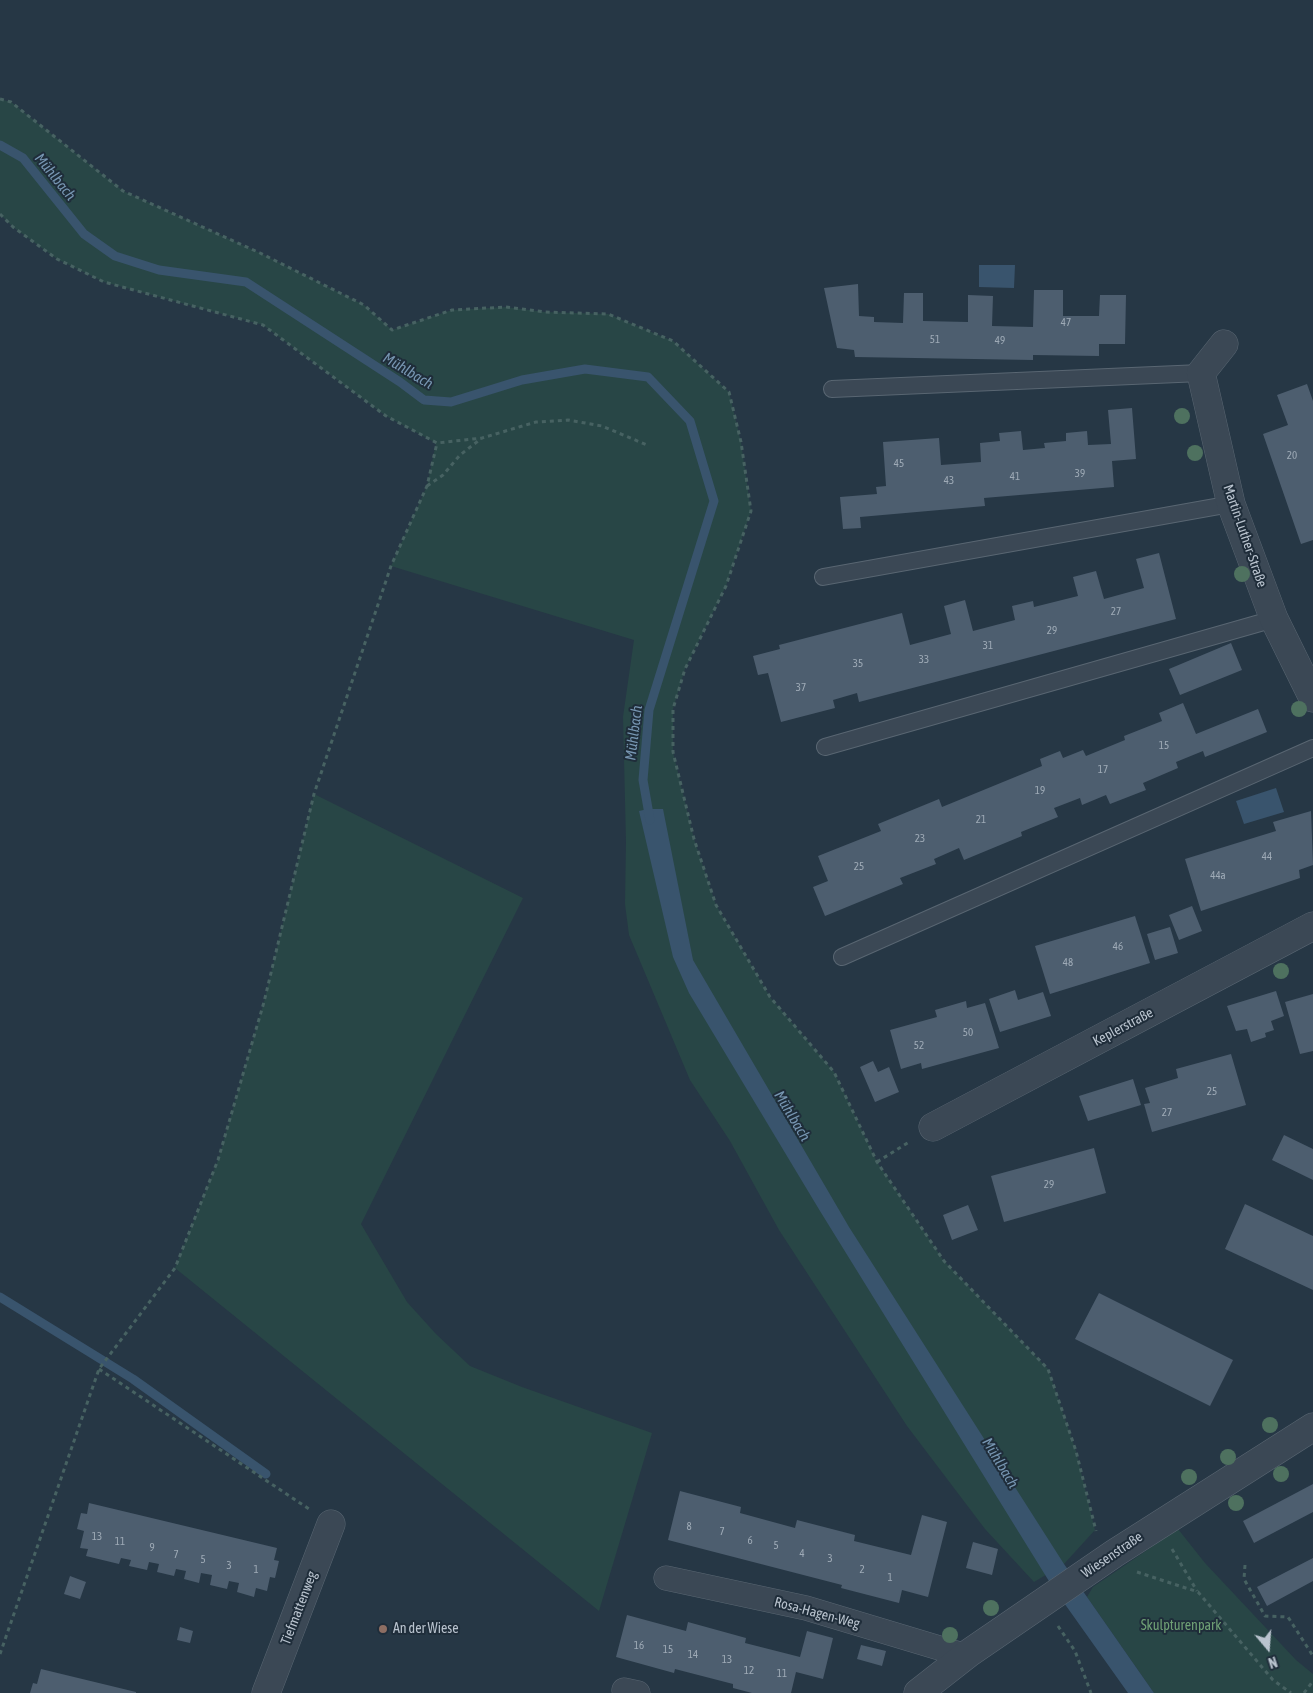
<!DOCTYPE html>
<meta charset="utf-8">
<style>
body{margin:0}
#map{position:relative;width:1313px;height:1693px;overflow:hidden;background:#263745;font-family:"Asap Condensed",sans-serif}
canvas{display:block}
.north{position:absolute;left:1243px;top:1623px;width:50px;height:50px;-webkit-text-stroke:4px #1f2d3a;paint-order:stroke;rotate:162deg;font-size:14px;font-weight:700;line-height:20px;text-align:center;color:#b9c3ce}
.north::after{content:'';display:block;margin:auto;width:18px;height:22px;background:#b9c3ce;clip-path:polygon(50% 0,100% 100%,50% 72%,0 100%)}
</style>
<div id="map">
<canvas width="1313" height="1693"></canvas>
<div class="north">N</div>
</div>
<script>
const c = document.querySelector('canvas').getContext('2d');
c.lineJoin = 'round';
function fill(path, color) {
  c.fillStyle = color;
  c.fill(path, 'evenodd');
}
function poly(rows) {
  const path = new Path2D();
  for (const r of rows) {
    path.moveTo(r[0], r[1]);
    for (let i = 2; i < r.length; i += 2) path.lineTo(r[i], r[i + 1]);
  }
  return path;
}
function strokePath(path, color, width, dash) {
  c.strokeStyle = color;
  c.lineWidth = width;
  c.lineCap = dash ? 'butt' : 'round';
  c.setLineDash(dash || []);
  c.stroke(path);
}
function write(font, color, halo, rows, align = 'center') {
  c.font = font + ' "Asap Condensed",sans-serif';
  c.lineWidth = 4;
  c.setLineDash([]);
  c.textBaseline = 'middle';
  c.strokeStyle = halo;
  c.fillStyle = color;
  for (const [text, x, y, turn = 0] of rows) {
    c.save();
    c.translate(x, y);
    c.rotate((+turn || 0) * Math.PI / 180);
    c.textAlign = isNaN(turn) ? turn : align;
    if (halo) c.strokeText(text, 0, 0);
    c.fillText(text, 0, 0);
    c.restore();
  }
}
fill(poly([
 [0,99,11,102,123,191,260,253,364,305,392,330,452,310,506,307,545,312,608,314,673,341,729,392,741,442,751,511,726,586,685,669,673,709,673,752,694,839,716,905,770,997,834,1072,877,1162,944,1261,1048,1369,1076,1451,1095,1530,1064,1564,1034,1582,985,1529,907,1426,779,1230,730,1141,690,1080,629,935,625,904,626,842,623,717,634,640,391,566,427,486,436,443,386,416,263,325,104,282,57,259,13,227,0,214],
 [314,794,523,898,361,1224,407,1302,436,1334,470,1366,522,1387,652,1433,599,1611,175,1268,218,1160,264,1002],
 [1178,1529,1205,1563,1296,1660,1313,1674,1313,1693,1154,1693,1087,1597,1093,1587]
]), '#284646');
fill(poly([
 [979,265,1015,265,1014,288,979,287],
 [1276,788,1284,812,1244,824,1236,801],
 [648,809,663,809,693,960,849,1227,1064,1564,1154,1693,1128,1693,1052,1586,820,1211,689,993,673,957,639,811]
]), '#39546d');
strokePath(poly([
 [0,145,23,158,84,234,115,256,159,270,246,282,400,382,424,400,451,402,522,380,585,369,648,377,690,421,714,501,649,710,643,780,650,820],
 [0,1297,133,1379,266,1474]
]), '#39546d', 9);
fill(poly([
 [858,284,859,316,874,317,874,322,903,323,904,293,923,293,923,321,968,322,968,295,993,296,992,326,1033,327,1034,290,1063,290,1063,316,1099,316,1100,295,1126,295,1125,344,1099,344,1099,356,1033,355,1033,360,855,357,854,350,837,348,824,288],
 [1307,384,1313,401,1313,540,1301,544,1263,434,1288,425,1277,395],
 [1132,408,1136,459,1112,461,1114,487,984,498,985,506,860,517,861,528,843,529,840,497,877,494,876,487,886,486,883,442,939,438,941,465,981,462,980,443,1000,441,999,433,1021,431,1023,450,1045,448,1044,443,1066,441,1066,433,1087,431,1088,445,1111,444,1108,410],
 [1159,553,1176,619,859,702,857,693,833,700,835,708,781,722,768,673,758,675,753,656,780,649,779,645,902,613,910,645,951,634,944,606,965,600,973,631,1015,620,1012,606,1033,601,1034,607,1078,596,1073,577,1096,571,1104,599,1144,588,1136,559],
 [1231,643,1242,670,1180,695,1169,669],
 [1183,703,1196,734,1258,709,1267,732,1205,757,1203,751,1176,762,1178,768,1143,783,1146,790,1110,804,1106,795,1082,805,1080,798,1054,808,1058,817,1021,832,1022,836,964,860,959,848,934,859,936,864,900,878,903,884,825,916,813,887,828,881,818,856,881,831,878,824,939,799,942,807,1042,766,1040,759,1060,751,1063,758,1083,750,1086,756,1125,740,1124,736,1162,721,1159,713],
 [1311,811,1313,865,1299,870,1300,878,1201,911,1185,859,1276,831,1273,822],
 [1192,906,1202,931,1179,940,1169,915],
 [1135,916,1150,963,1050,994,1035,946],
 [1170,927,1178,953,1155,960,1147,934],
 [1015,990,1018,1000,1043,992,1051,1016,1000,1032,989,999],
 [1276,991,1284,1016,1271,1021,1274,1030,1265,1033,1266,1037,1251,1042,1247,1029,1236,1031,1227,1006],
 [1313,994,1313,1051,1300,1054,1285,1002],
 [966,1001,967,1008,985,1003,999,1048,922,1069,921,1063,901,1069,890,1030,937,1017,935,1010],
 [1231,1054,1246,1105,1152,1132,1144,1104,1150,1103,1145,1088,1178,1078,1176,1069],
 [873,1061,878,1072,889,1067,899,1092,875,1102,860,1067],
 [1133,1079,1141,1105,1088,1121,1079,1096],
 [1284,1135,1313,1149,1313,1180,1272,1160],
 [1094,1148,1106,1193,1004,1222,991,1176],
 [1245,1204,1313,1236,1313,1290,1225,1249],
 [968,1205,978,1230,952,1240,943,1215],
 [1099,1293,1233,1360,1210,1406,1075,1339],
 [1313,1484,1313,1512,1254,1543,1243,1521],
 [680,1491,741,1507,740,1513,795,1528,797,1520,855,1535,854,1541,911,1555,922,1515,947,1522,928,1597,902,1590,899,1603,841,1588,842,1585,668,1540],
 [89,1503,277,1548,274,1560,279,1561,275,1578,270,1577,267,1591,256,1588,254,1597,237,1592,239,1583,229,1581,227,1589,210,1585,212,1575,201,1573,199,1583,184,1579,186,1571,176,1569,174,1576,157,1572,159,1564,149,1562,147,1570,129,1566,131,1560,121,1558,119,1564,86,1556,88,1549,80,1548,84,1531,77,1529,81,1513,87,1514],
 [973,1542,998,1549,992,1575,966,1568],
 [1313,1558,1313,1581,1267,1606,1257,1587],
 [70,1576,86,1582,80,1599,64,1594],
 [627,1615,686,1631,688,1622,746,1638,745,1643,800,1657,807,1631,833,1638,823,1679,796,1672,791,1693,752,1693,733,1688,733,1684,675,1669,674,1673,616,1657],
 [180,1627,193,1631,190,1643,177,1640],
 [861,1645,886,1651,882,1666,857,1659],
 [41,1669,136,1692,136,1693,30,1693,33,1683,37,1684]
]), '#4d5e6f');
const service = poly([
 [832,389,1201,373],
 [823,577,1231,504],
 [825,747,1274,619],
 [842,957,1313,748]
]);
const pedestrian = poly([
 [666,1578,806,1608,966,1656],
 [624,1690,638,1693]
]);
const minor = poly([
 [1224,344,1201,373,1231,504,1274,619,1313,698],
 [933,1127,1313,926],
 [266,1693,331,1524],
 [918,1693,969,1653,1115,1553,1313,1427]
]);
strokePath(service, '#596672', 18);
strokePath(pedestrian, '#596672', 25);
strokePath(minor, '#596672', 29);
strokePath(poly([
 [0,99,11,102,123,191,260,253,364,305,392,330,452,310,506,307,545,312,608,314,673,341,729,392,741,442,751,511,726,586,685,669,673,709,673,752,694,839,716,905,770,997,834,1072,877,1162,944,1261,1048,1369,1076,1451,1096,1531],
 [0,214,13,227,57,259,104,282,263,325,386,416,437,443,482,438,536,422,568,420,602,426,647,445],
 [427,486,443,475,460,455,482,438],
 [877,1162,909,1142],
 [99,1369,309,1509],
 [1172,1549,1197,1591],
 [1245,1565,1244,1579,1265,1616,1288,1617,1313,1656],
 [1137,1572,1198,1592,1273,1680,1291,1693],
 [1058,1626,1075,1651,1091,1693],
 [0,1654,99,1369,175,1268,218,1160,264,1002,314,794,391,566,427,486,437,443],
 [1304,1693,1313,1681]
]), '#476262', 3, [4, 4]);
strokePath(service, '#3b4855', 16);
strokePath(pedestrian, '#3b4855', 24);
strokePath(minor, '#3b4855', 28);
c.fillStyle = '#4e715f';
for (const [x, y] of [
 [1182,416],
 [1195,453],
 [1242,574],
 [1299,709],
 [1281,971],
 [1270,1425],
 [1228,1457],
 [1281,1474],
 [1189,1477],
 [1236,1503],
 [991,1608],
 [950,1635]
]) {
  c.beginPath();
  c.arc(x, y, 8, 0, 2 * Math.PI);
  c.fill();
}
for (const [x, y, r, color] of [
 [383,1629,5,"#8d6e63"]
]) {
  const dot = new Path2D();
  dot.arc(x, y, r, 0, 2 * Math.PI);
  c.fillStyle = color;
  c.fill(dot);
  strokePath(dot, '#1f2d3a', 2);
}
write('11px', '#9eaab6', null, [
 ["47",1066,323],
 ["51",935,340],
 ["49",1000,341],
 ["20",1292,456],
 ["45",899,464],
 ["39",1080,474],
 ["41",1015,477],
 ["43",949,481],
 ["27",1116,612],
 ["29",1052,631],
 ["31",988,646],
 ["33",924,660],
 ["35",858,664],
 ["37",801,688],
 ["15",1164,746],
 ["17",1103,770],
 ["19",1040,791],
 ["21",981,820],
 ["23",920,839],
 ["44",1267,857],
 ["25",859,867],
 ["44a",1218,876],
 ["46",1118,947],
 ["48",1068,963],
 ["50",968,1033],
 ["52",919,1046],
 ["25",1212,1092],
 ["27",1167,1113],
 ["29",1049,1185],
 ["8",689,1527],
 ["7",722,1532],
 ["13",97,1537],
 ["6",750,1541],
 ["11",120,1542],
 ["5",776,1546],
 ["9",152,1548],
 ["4",802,1554],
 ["7",176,1555],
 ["3",830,1559],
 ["5",203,1560],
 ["3",229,1566],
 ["1",256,1570],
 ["2",862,1570],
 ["1",890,1578],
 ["16",639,1646],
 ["15",668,1650],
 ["14",693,1655],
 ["13",727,1660],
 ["12",749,1671],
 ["11",782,1674]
]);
write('14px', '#b9c3ce', '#1f2d3a', [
 ["Martin-Luther-Straße",1245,536,71],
 ["Keplerstraße",1123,1027,-28],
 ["Wiesenstraße",1112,1555,-34],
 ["Tiefmattenweg",299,1608,-69],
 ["Rosa-Hagen-Weg",817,1613,15]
]);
write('14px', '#6fa075', '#1f2d3a', [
 ["Skulpturenpark",1181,1626]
]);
write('14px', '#b9c3ce', '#1f2d3a', [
 ["An der Wiese",393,1629]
], 'left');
write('italic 15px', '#7796b2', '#1f2d3a', [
 ["Mühlbach",55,177,51],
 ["Mühlbach",408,371,31],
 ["Mühlbach",634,733,-83],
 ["Mühlbach",792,1116,59],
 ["Mühlbach",1000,1463,59]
]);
</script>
